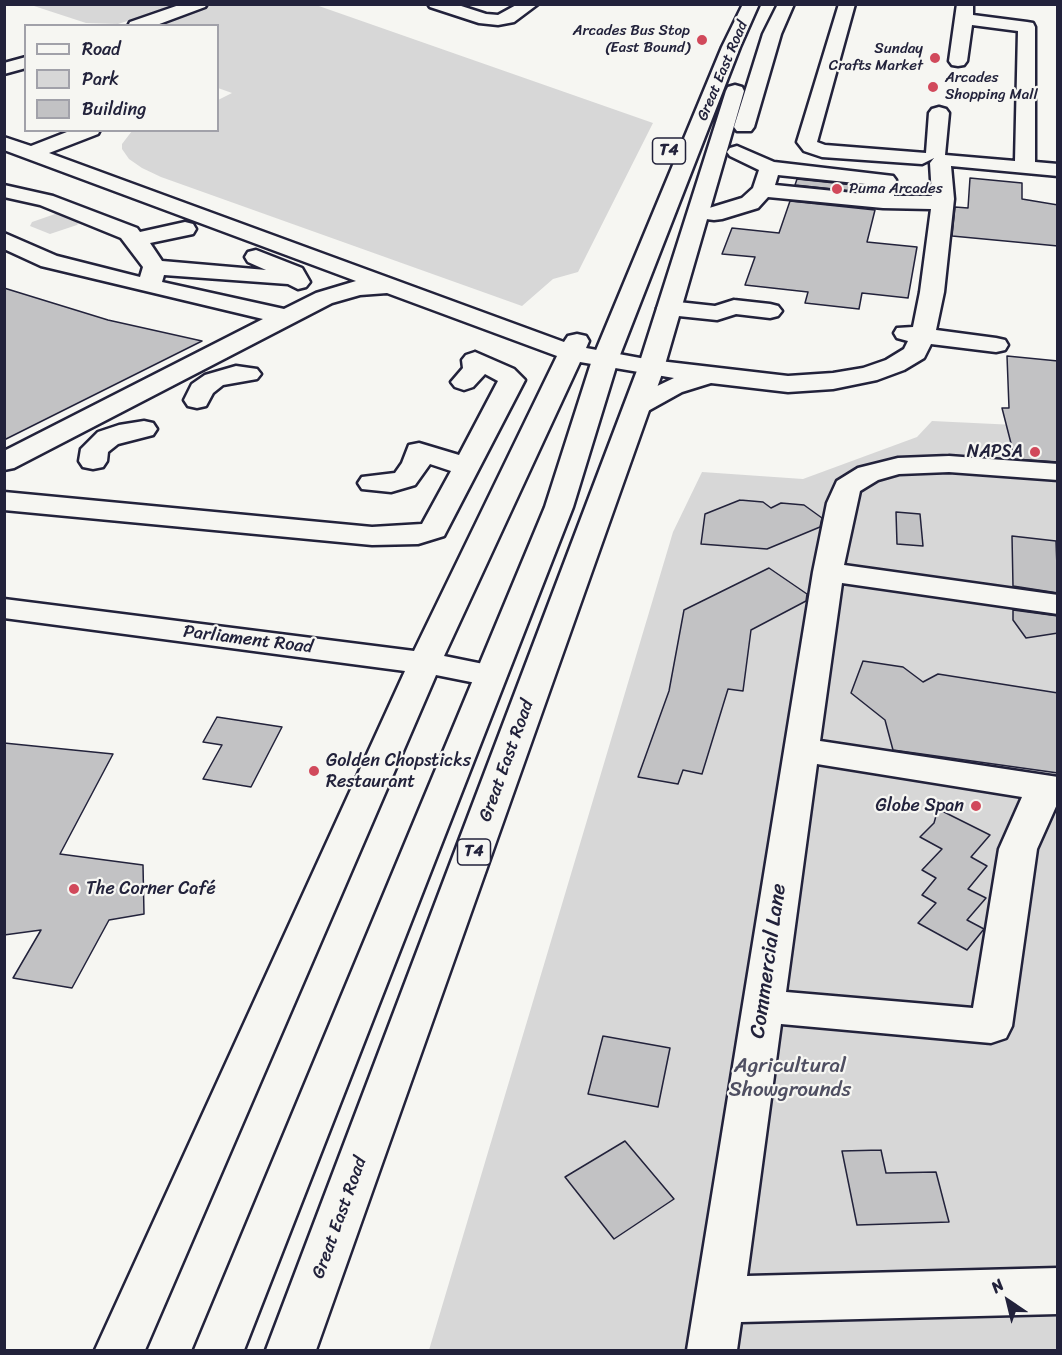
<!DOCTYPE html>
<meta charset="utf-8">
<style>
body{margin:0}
#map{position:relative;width:1062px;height:1355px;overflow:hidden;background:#f6f6f2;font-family:Sriracha,sans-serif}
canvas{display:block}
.frame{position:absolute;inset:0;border:6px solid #22223b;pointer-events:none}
.legend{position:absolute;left:24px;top:24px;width:195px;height:108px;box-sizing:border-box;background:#f6f6f2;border:2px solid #a1a1a9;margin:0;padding:8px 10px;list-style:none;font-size:18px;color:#22223b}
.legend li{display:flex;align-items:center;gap:12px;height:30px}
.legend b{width:30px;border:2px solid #a1a1a9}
.north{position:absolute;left:978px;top:1271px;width:60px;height:60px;-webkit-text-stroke:4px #f6f6f2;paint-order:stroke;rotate:325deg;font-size:16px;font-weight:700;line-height:24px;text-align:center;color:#22223b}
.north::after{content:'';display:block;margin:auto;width:21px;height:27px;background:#22223b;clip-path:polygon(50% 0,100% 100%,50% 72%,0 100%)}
</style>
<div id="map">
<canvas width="1062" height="1355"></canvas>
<div class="frame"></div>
<ul class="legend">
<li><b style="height:8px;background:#f6f6f2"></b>Road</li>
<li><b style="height:16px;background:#d7d7d7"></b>Park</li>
<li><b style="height:16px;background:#c2c2c4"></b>Building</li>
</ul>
<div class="north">N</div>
</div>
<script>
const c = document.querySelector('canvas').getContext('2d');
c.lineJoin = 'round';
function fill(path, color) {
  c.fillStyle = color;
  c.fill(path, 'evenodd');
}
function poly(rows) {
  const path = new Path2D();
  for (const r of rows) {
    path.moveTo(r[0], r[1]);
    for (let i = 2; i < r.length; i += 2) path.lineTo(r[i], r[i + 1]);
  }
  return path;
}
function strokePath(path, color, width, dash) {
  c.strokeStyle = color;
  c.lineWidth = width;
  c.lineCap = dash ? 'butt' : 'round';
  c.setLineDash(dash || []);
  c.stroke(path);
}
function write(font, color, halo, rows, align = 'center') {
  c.font = font + ' Sriracha,sans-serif';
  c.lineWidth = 4.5;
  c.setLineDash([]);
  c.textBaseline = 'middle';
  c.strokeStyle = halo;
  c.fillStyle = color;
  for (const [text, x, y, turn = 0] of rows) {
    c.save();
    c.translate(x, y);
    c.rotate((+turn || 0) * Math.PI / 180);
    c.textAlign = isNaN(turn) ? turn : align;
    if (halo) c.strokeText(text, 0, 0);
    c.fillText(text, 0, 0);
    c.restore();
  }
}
fill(poly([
 [216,4,316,5,653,123,578,272,553,279,522,306,161,177,142,168,129,159,122,149,122,144,132,131,218,130,218,100,232,93,218,88,218,26,156,25],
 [36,5,36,4,177,5,118,24,86,23,34,6],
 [58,213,81,221,77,225,50,234,30,226,32,222],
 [932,421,1057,427,1057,1350,429,1350,673,532,702,472,803,479,917,437]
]), '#d7d7d7');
const building = poly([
 [970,178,1022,183,1022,199,1058,205,1058,246,952,236,955,207,968,208,970,178],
 [797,179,872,187,871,193,795,185,797,179],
 [790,201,875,210,867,242,917,247,908,298,862,293,859,309,805,303,808,292,745,285,755,257,722,254,732,228,779,233,790,201],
 [4,288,108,320,202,341,4,440,4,288],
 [1007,356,1058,361,1058,462,1015,459,1002,408,1009,408,1007,356],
 [740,500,763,502,771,508,781,503,804,505,822,518,820,527,767,549,701,544,705,514,740,500],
 [896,512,920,514,923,546,897,544,896,512],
 [1012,536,1056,541,1058,593,1013,586,1012,536],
 [769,568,807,594,806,601,751,630,743,691,728,689,702,774,683,770,678,784,638,777,669,691,684,610,769,568],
 [1013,610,1058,616,1058,633,1026,638,1013,620,1013,610],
 [863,661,903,667,923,682,938,674,1058,693,1058,773,893,750,885,720,851,693,863,661],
 [217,717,282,727,251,787,203,779,222,745,203,742,217,717],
 [4,743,113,754,60,854,143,865,144,914,109,920,72,988,13,978,41,930,4,935,4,743],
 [938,809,990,835,971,857,987,866,968,889,986,898,967,920,984,929,967,950,918,923,936,903,922,895,936,878,922,870,942,849,920,837,934,823,938,809],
 [603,1036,670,1048,658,1107,588,1094,603,1036],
 [625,1141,674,1199,614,1239,565,1177,625,1141],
 [881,1150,886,1173,936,1172,949,1222,857,1225,842,1151,881,1150]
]);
fill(building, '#c2c2c4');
strokePath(building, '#22223b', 1.5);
const minor = poly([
 [182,4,207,4,205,7,154,26,128,26,130,22,182,4],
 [428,4,455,4,486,14,498,15,518,4,538,4,514,22,498,25,479,23,430,7,428,4],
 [839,4,855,4,817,142,825,145,926,153,929,113,932,109,939,107,946,109,949,113,945,155,1015,161,1018,31,972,25,967,61,964,65,958,66,952,65,949,61,957,4,973,4,973,15,1027,22,1033,23,1035,27,1035,162,1058,164,1058,176,951,166,954,199,944,292,936,330,996,338,1005,340,1008,345,1005,350,996,352,931,344,924,358,904,370,877,380,833,389,788,392,711,383,682,392,646,412,637,414,628,412,624,406,628,400,674,378,580,362,444,656,503,668,507,675,503,682,491,686,436,675,145,1350,95,1350,405,671,4,618,4,599,414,651,557,356,387,293,360,295,332,303,14,468,4,470,4,451,263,319,41,266,4,249,4,233,57,256,140,277,143,267,121,238,40,205,4,197,4,185,53,196,137,228,140,232,185,222,193,224,196,229,193,234,150,243,162,261,266,270,248,262,245,257,248,252,256,250,302,268,310,282,306,287,298,289,288,284,164,275,162,282,284,309,316,293,356,281,4,150,4,137,31,146,72,130,100,130,98,134,49,153,564,342,568,336,577,334,586,336,589,341,586,348,651,360,788,376,833,373,863,368,886,360,904,349,908,341,897,338,894,333,897,328,913,327,920,292,931,209,883,208,768,197,758,208,722,219,714,220,706,219,703,214,706,209,742,198,753,188,759,170,730,156,727,152,730,148,737,146,774,162,893,176,896,180,894,196,932,196,930,163,934,158,922,164,822,157,804,151,797,142,839,4],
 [778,175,875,185,873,195,775,185,778,175],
 [26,57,26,68,4,74,4,63,26,57],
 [734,300,770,304,778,306,782,311,778,316,770,318,736,314,717,320,669,315,661,313,657,308,661,303,669,301,715,306,734,300],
 [475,352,514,369,525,380,444,536,418,544,372,545,4,510,4,492,372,527,422,524,451,471,430,464,415,485,391,492,362,489,358,483,362,477,395,473,402,463,409,445,419,443,459,455,498,381,485,374,473,387,464,390,455,387,451,382,463,368,462,360,466,355,475,352],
 [236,366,257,369,261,374,257,379,223,385,213,393,206,406,197,408,188,406,184,400,192,384,205,375,236,366],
 [144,421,153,423,157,429,153,435,118,444,108,452,107,461,103,467,93,469,83,467,79,461,81,449,98,432,119,425,144,421],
 [949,456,1058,464,1058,480,949,472,899,474,878,480,860,491,844,565,1058,595,1058,614,842,583,820,741,1058,777,1058,802,1037,849,1012,1026,1006,1038,991,1043,781,1024,747,1276,1058,1268,1058,1314,741,1322,737,1350,687,1350,813,572,827,503,837,481,858,468,898,458,949,456],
 [817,764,1022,797,999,849,973,1008,786,992,817,764]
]);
const major = poly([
 [743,4,759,4,740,47,618,360,573,507,244,1350,194,1350,545,507,592,360,722,47,743,4],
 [778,4,794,4,781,34,754,127,751,131,737,131,734,127,763,34,778,4],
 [735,85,742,87,744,91,664,368,316,1350,266,1350,638,368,726,91,728,87,735,85]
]);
strokePath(minor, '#22223b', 5);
strokePath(major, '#22223b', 5);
fill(minor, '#f6f6f2');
fill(major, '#f6f6f2');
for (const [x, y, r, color] of [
 [702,40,6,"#d1495b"],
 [935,58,6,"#d1495b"],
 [933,87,6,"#d1495b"],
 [837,189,6,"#d1495b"],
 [1035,452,6,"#d1495b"],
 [314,771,6,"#d1495b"],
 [976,806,6,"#d1495b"],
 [74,889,6,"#d1495b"]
]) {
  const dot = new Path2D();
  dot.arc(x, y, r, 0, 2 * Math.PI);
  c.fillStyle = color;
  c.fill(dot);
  strokePath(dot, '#f6f6f2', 2);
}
write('15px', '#22223b', '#f6f6f2', [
 ["Arcades Bus Stop",690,31],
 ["(East Bound)",690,48],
 ["Sunday",923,49],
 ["Crafts Market",923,66],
 ["Arcades",945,78,"left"],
 ["Shopping Mall",945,95,"left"],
 ["Puma Arcades",849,189,"left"]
], 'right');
write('15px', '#22223b', '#f6f6f2', [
 ["Great East Road",723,71,-67]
]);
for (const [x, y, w] of [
 [669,151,33],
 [474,852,33]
]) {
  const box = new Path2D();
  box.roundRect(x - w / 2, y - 13, w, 26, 4.5);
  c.fillStyle = '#f6f6f2';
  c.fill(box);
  strokePath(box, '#22223b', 1.5);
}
write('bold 16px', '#22223b', null, [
 ["T4",669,151],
 ["T4",474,852]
]);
write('18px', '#22223b', '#f6f6f2', [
 ["NAPSA",1023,452],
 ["Golden Chopsticks",326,761,"left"],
 ["Restaurant",326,782,"left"],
 ["Globe Span",964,806],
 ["The Corner Café",86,889,"left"]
], 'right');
write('18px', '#22223b', '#f6f6f2', [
 ["Parliament Road",248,640,7],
 ["Great East Road",507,761,-70],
 ["Great East Road",340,1218,-70]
]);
write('21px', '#22223b', '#f6f6f2', [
 ["Commercial Lane",769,961,-82]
]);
write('21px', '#4f4f62', '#f6f6f2', [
 ["Agricultural",790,1067],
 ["Showgrounds",790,1091]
]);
</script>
